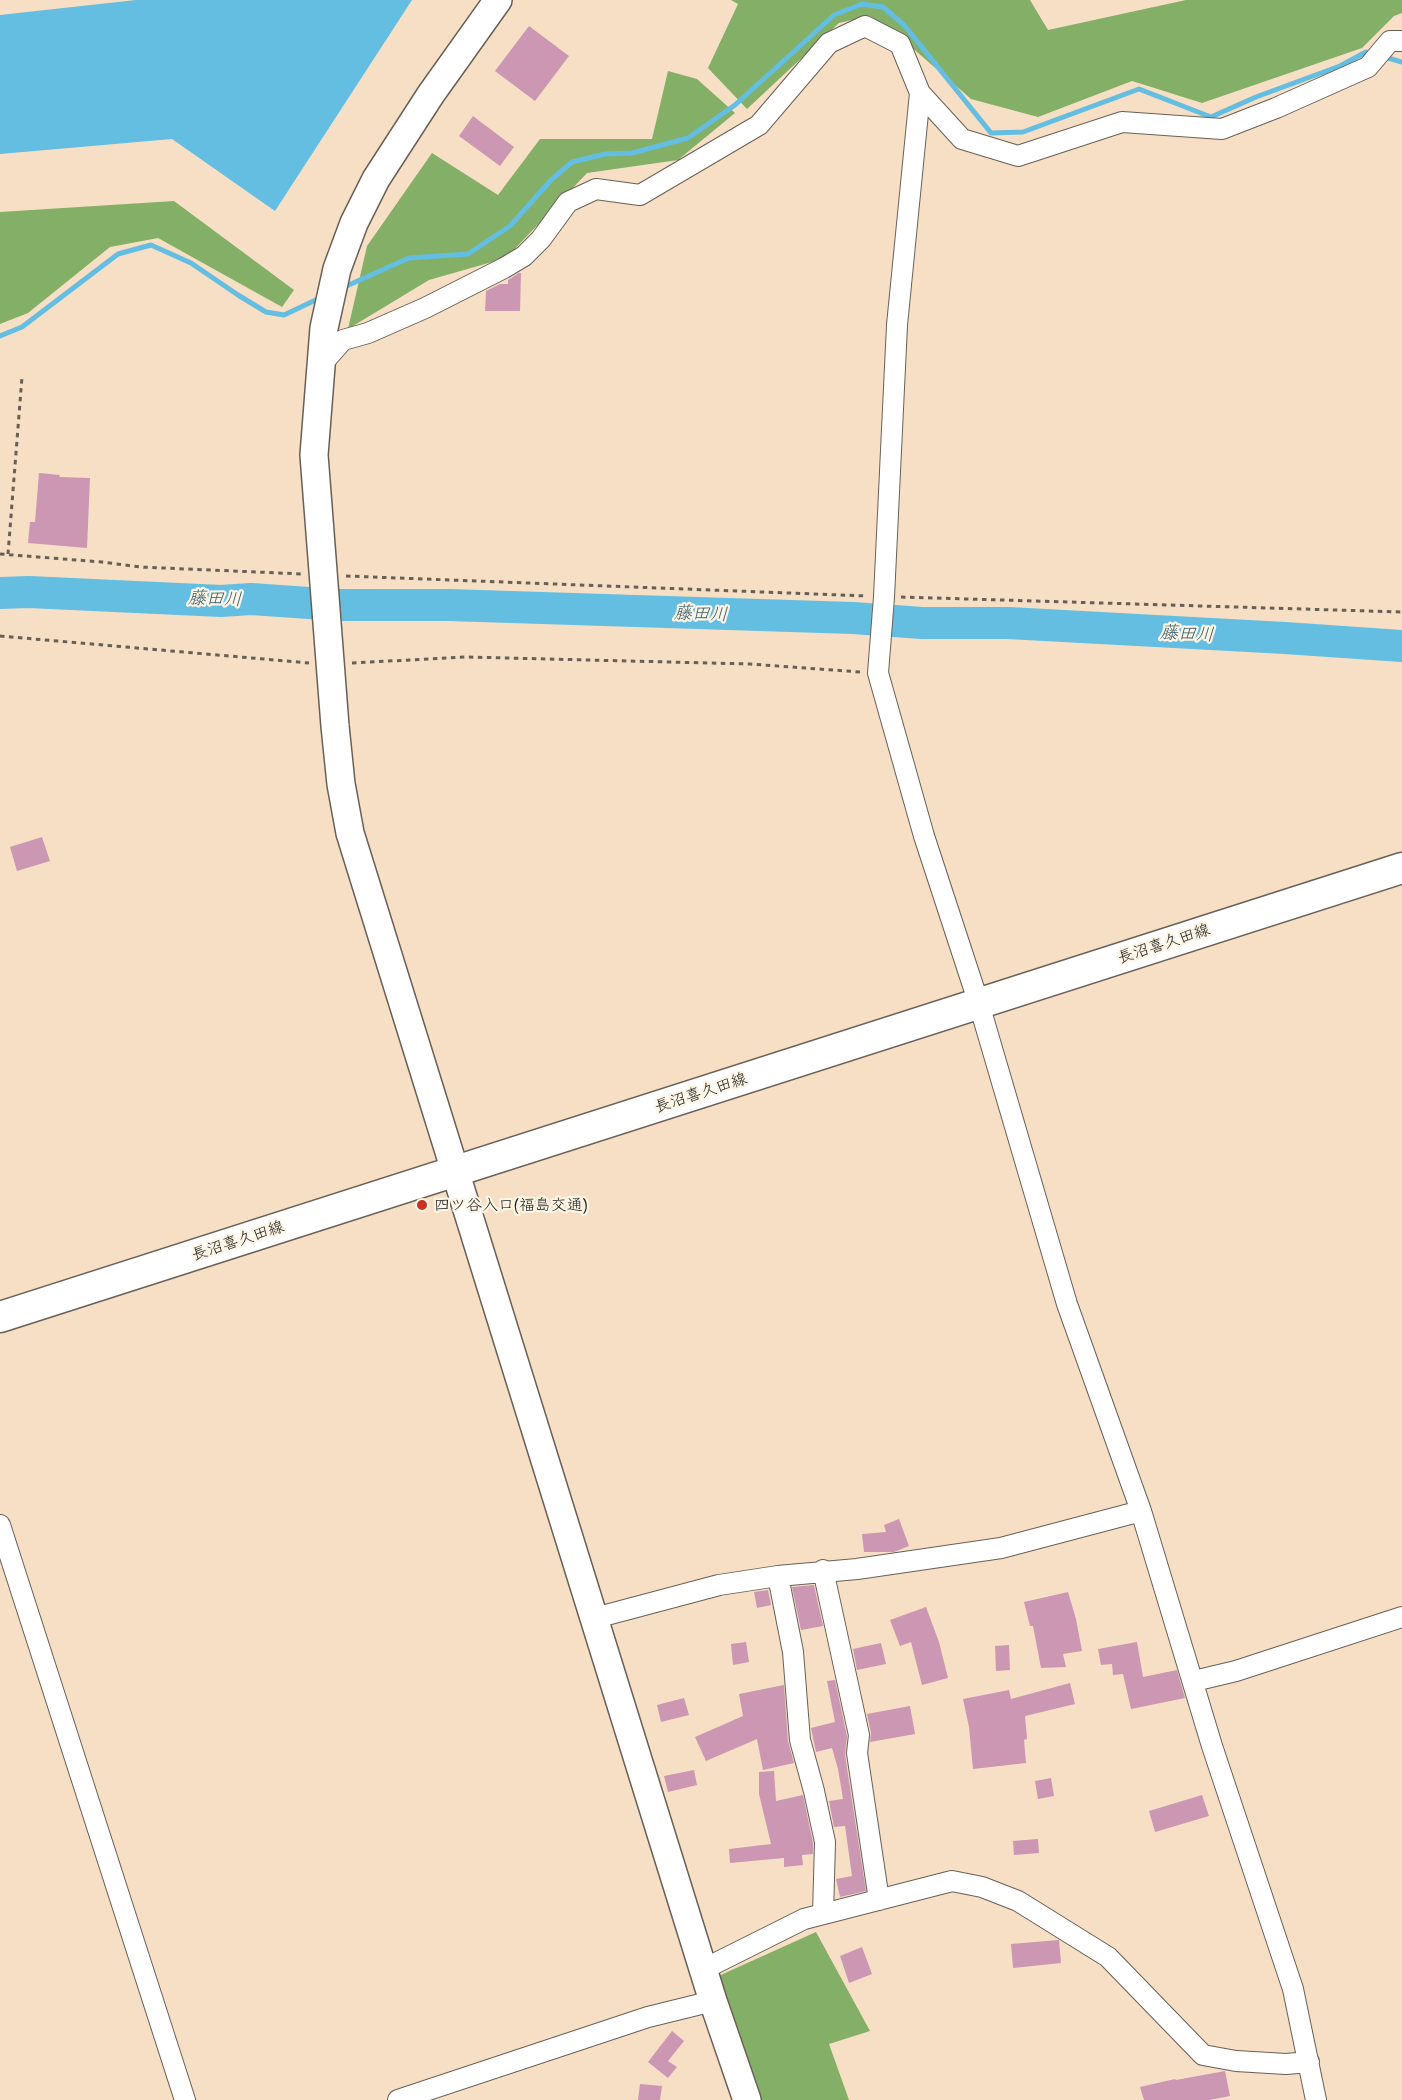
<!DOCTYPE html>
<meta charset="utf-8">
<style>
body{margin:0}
canvas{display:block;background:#f6dfc4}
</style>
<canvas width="1402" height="2100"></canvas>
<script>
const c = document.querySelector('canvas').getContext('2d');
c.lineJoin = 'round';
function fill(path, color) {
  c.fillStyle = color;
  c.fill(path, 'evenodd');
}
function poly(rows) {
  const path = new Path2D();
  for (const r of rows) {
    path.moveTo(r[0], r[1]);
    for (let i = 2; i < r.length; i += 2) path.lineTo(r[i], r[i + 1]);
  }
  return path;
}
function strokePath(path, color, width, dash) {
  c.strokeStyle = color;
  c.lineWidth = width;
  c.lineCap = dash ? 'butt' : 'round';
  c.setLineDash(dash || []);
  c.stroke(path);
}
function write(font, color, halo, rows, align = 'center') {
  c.font = font + ' Delius,"Klee One",sans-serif';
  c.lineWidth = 4.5;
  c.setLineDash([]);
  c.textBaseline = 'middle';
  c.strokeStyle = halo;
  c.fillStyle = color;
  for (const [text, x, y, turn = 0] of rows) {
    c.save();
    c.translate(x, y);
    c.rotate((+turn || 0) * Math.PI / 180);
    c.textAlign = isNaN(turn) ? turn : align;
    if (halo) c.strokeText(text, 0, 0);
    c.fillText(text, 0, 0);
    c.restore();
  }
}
fill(poly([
 [731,0,1030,0,1048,30,1186,0,1402,0,1402,13,1394,16,1362,48,1202,103,1132,81,1038,117,971,99,894,32,870,16,839,23,747,109,708,68,738,4],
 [668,71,697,79,735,113,678,160,587,173,506,258,429,280,348,329,367,246,432,153,498,195,540,139,652,139],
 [174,201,294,290,282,307,158,238,110,247,28,313,0,324,0,212],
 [816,1932,870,2031,829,2044,849,2100,754,2100,714,1978]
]), '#84af66');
fill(poly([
 [136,0,412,0,275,211,172,139,0,154,0,15]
]), '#63bee1');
strokePath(poly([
 [1388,58,1402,62],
 [342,288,409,258,468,254,510,226,551,180,572,162,605,154,632,153,688,138,735,105,834,15,862,4,883,7,904,25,991,133,1023,132,1139,89,1211,117,1256,97,1340,66,1366,52],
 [0,336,22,327,118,254,151,245,191,263,238,295,266,312,284,315,322,297]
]), '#63bee1', 5);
strokePath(poly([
 [0,593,29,592,221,601,251,599,338,605,449,605,853,618,922,623,1008,623,1285,638,1402,646]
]), '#63bee1', 32);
fill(poly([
 [529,26,569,56,535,101,495,71],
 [473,116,514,147,500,166,459,136],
 [519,273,521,273,520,311,485,311,486,291,500,284,508,284,508,280],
 [39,473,60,475,59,477,90,478,87,548,28,543,30,522,35,522],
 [42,837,50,861,17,871,10,847],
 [899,1519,909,1546,894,1552,864,1552,862,1534,886,1532,884,1525],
 [814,1585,823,1626,801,1630,792,1587],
 [768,1590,771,1605,757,1608,754,1592],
 [1068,1592,1076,1619,1082,1651,1063,1654,1066,1667,1041,1668,1033,1626,1030,1626,1024,1602],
 [926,1607,939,1642,948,1678,922,1685,911,1642,900,1646,890,1620],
 [746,1642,749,1662,733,1665,731,1644],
 [1137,1642,1143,1677,1177,1670,1185,1698,1131,1709,1123,1674,1113,1675,1112,1664,1101,1665,1098,1649],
 [881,1643,886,1664,857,1670,853,1649],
 [1009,1645,1010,1670,996,1671,995,1646],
 [835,1680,847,1736,845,1755,866,1891,840,1897,836,1879,852,1876,845,1826,834,1827,829,1801,843,1799,838,1769,832,1748,816,1752,811,1728,835,1722,827,1681],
 [1070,1683,1075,1704,1025,1716,1027,1739,1024,1740,1026,1763,973,1769,969,1727,963,1699,1009,1690,1011,1699],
 [784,1685,788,1741,794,1763,763,1770,757,1739,706,1761,695,1737,743,1716,739,1694],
 [684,1698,689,1715,661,1722,657,1705],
 [910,1706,915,1734,870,1742,871,1733,867,1714],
 [694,1770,697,1785,668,1792,664,1776],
 [774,1771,776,1801,803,1795,813,1843,813,1854,802,1855,803,1865,784,1867,784,1858,730,1863,729,1849,771,1844,759,1794,759,1772],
 [1051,1778,1054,1796,1038,1799,1035,1781],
 [1202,1795,1209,1816,1155,1832,1149,1811],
 [1038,1839,1039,1853,1014,1855,1013,1841],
 [1059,1940,1061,1963,1013,1968,1011,1944],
 [862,1947,872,1974,849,1983,840,1956],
 [672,2031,684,2041,668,2061,677,2067,668,2078,648,2062],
 [1225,2071,1230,2096,1209,2100,1144,2100,1140,2087,1175,2079,1176,2080],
 [640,2084,662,2086,660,2100,638,2100]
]), '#cb97b3');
const street = poly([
 [920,93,897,325,884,597,878,673,924,836,979,1004,1067,1304,1141,1511,1212,1746,1293,1989,1316,2100],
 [320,366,343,340,368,333,425,308,504,268,524,256,541,239,568,202,596,189,640,195,759,125,829,43,865,26,900,44,920,93,962,139,1018,156,1122,122,1222,129,1276,108,1368,67,1390,41,1402,41],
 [0,1525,185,2100],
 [823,1570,859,1735,857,1753,879,1900],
 [778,1576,793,1652,800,1740,814,1791,825,1842,823,1914],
 [595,1618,719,1585,778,1576,857,1569,1001,1548,1141,1511],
 [1194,1681,1236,1671,1402,1617],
 [704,1969,804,1919,952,1881,982,1887,1018,1901,1108,1957,1203,2055,1236,2061,1286,2064,1309,2062],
 [398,2100,648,2017,713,2001]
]);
const secondary = poly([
 [498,0,431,94,376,179,354,223,337,269,324,328,314,455,335,726,341,784,350,833,713,2001,747,2100]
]);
const primary = poly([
 [0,1317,1402,868]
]);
strokePath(street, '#686057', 22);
strokePath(secondary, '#686057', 30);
strokePath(primary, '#686057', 33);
strokePath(poly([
 [0,554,102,562,140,567,303,574],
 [8,554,22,377],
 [346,576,867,596],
 [901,597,1402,612],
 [0,636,309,663],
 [352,663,466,657,750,664,860,672]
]), '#686057', 3, [4.5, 4.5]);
strokePath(street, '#fff', 20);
strokePath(secondary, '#fff', 27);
strokePath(primary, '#fff', 30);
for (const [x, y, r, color] of [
 [422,1205,6,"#c8321e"]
]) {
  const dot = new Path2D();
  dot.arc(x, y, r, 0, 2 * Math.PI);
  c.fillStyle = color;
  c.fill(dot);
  strokePath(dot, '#fcf5e5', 2);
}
write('16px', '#1c1c1c', '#fcf5e5', [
 ["長沼喜久田線",1164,944,-18],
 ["長沼喜久田線",701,1093,-18],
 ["長沼喜久田線",238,1241,-18]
]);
write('16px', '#1c1c1c', '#fcf5e5', [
 ["四ツ谷入口(福島交通)",434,1205]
], 'left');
write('italic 18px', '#385d6b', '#fcf5e5', [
 ["藤田川",215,599,2],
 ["藤田川",701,614,2],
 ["藤田川",1187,634,3]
]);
</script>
